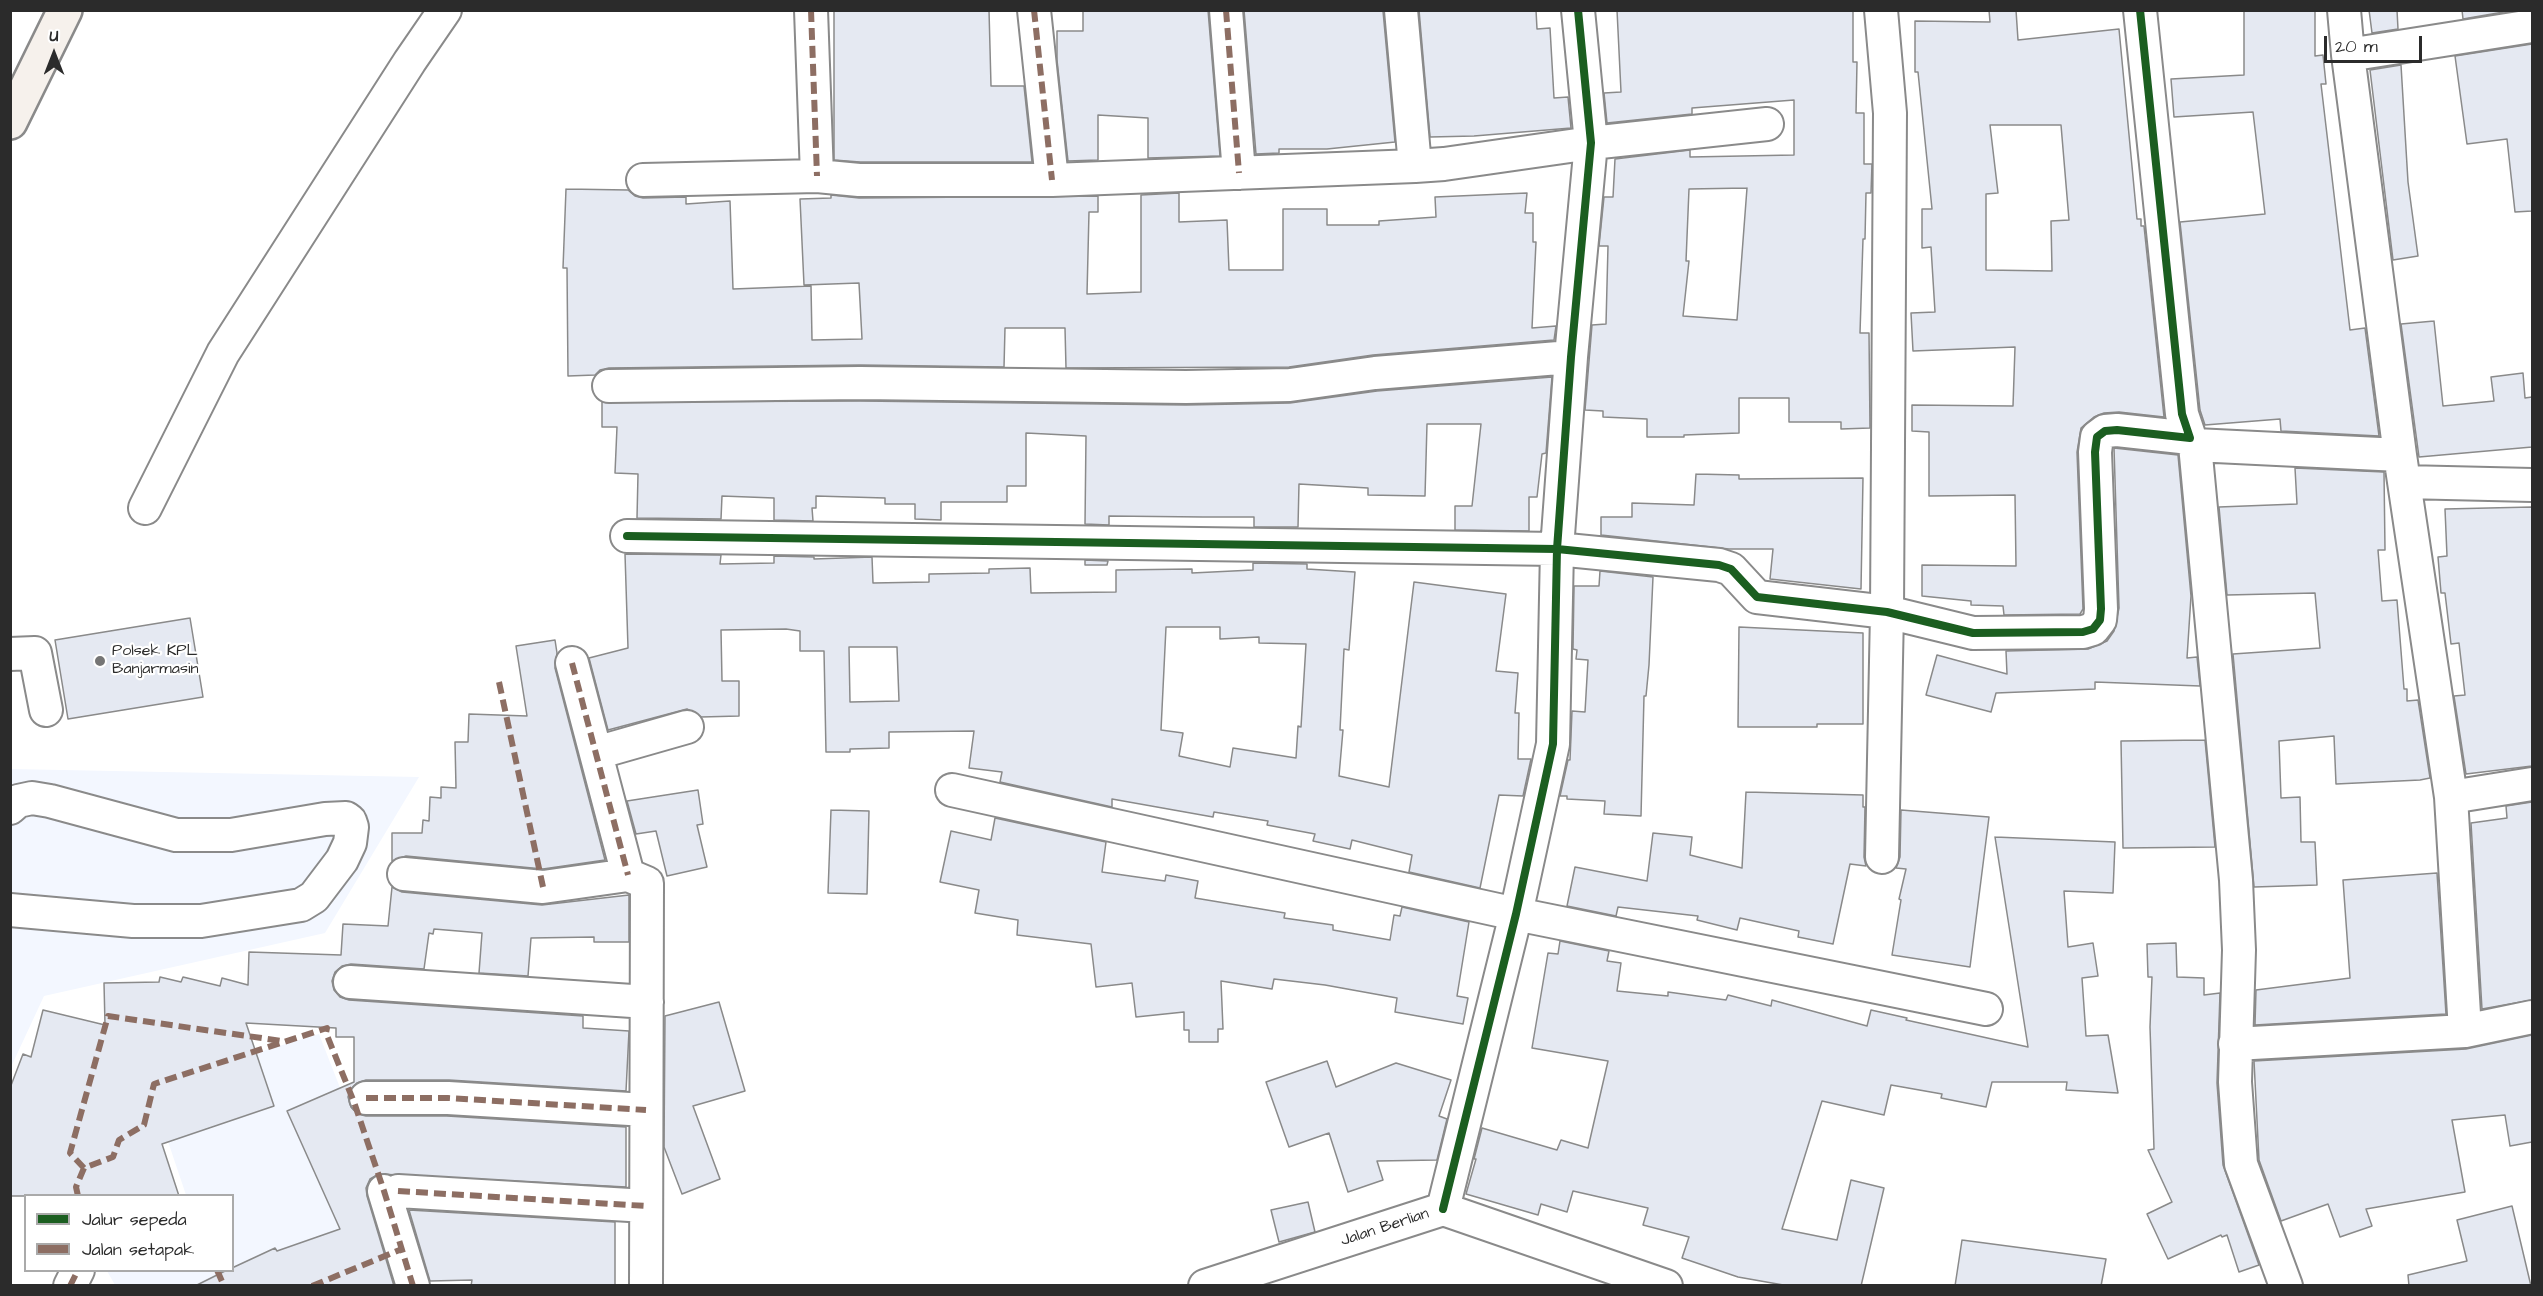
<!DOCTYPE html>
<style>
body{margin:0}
#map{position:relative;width:2543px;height:1296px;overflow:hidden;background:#fff;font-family:"Architects Daughter",sans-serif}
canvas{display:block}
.frame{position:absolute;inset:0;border:12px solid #2b2b2b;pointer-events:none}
.legend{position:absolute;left:24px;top:1194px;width:210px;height:78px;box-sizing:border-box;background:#fff;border:2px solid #aaa;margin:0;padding:8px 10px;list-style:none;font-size:18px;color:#2b2b2b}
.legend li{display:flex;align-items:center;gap:12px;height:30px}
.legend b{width:30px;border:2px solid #aaa}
.north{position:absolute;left:24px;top:24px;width:60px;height:60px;-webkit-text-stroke:4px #fff;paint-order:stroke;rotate:0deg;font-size:16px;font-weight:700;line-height:24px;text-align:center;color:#2b2b2b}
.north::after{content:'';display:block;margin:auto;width:21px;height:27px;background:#2b2b2b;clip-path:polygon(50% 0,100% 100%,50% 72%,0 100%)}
.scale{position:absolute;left:2324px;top:36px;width:98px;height:27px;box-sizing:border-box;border:3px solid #2b2b2b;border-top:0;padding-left:8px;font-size:18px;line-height:21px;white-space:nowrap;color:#2b2b2b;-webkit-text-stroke:4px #fff;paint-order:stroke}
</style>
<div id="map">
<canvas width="2543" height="1296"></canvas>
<div class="frame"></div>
<ul class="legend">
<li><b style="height:8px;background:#1b5e20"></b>Jalur sepeda</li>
<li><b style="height:8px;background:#8d6e63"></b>Jalan setapak</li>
</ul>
<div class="north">U</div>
<div class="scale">20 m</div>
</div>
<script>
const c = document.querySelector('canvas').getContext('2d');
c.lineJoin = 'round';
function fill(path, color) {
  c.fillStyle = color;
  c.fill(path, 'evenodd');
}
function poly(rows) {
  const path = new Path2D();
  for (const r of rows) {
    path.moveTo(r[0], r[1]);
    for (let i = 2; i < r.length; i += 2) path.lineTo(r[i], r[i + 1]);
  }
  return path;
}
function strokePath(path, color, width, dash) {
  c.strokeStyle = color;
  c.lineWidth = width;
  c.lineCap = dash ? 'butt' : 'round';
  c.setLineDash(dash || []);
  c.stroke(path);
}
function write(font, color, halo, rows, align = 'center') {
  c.font = font + ' "Architects Daughter",sans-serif';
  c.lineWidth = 4.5;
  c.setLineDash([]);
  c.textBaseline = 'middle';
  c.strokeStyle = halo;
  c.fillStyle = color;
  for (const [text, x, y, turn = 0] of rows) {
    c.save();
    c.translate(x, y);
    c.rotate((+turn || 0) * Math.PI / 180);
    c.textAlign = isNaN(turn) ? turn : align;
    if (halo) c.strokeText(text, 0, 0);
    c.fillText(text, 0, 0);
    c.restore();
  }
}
fill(poly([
 [11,769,419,777,325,933,44,996,11,1067],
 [319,1034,400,1241,289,1285,115,1285,107,1271,232,1270,232,1196,186,1195,149,1085]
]), '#f3f7ff');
const building = poly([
 [834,10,989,10,991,86,1024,86,1032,162,860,162,834,160,834,10],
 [1083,10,1208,10,1220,156,1148,158,1148,118,1098,115,1098,160,1068,161,1057,60,1057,31,1083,31,1083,10],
 [1244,10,1383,11,1395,142,1327,149,1279,149,1279,153,1256,154,1244,10],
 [1419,10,1536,10,1537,29,1550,28,1554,98,1568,97,1571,128,1474,136,1430,137,1419,10],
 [1617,10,1853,10,1853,62,1857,62,1856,113,1864,113,1864,164,1872,164,1871,193,1866,193,1865,239,1863,239,1860,333,1869,333,1870,428,1841,429,1841,422,1789,422,1789,398,1739,398,1739,433,1684,435,1684,437,1647,437,1647,419,1603,417,1603,411,1585,410,1592,325,1606,324,1608,246,1599,246,1604,197,1613,197,1615,159,1690,150,1690,157,1794,155,1794,100,1692,108,1692,114,1607,123,1604,93,1621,92,1617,10],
 [1747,188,1737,320,1683,316,1689,261,1686,261,1689,189,1747,188],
 [1989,10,2016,10,2018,40,2119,29,2137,219,2141,219,2141,226,2144,226,2164,417,2119,412,2104,413,2094,417,2081,428,2077,452,2083,609,2080,614,2004,615,2003,606,1971,605,1971,601,1922,596,1922,565,2016,566,2015,495,1929,496,1929,432,1912,431,1912,405,2013,406,2015,347,1913,351,1911,313,1935,312,1931,247,1922,248,1922,209,1932,209,1918,72,1915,72,1915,21,1990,22,1989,10],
 [1990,125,2061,125,2069,220,2051,221,2052,271,1986,270,1986,194,1998,193,1990,125],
 [2244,10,2315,10,2315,56,2323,55,2326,84,2321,84,2350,330,2365,328,2379,436,2281,431,2280,419,2205,425,2200,410,2180,222,2265,214,2253,112,2174,117,2171,79,2244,75,2244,10],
 [2369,10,2397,10,2398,29,2372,33,2369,10],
 [2462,10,2515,10,2463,19,2462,10],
 [2532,44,2532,211,2515,212,2507,139,2467,144,2455,56,2532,44],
 [2401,65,2408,182,2418,256,2393,260,2370,70,2401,65],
 [566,189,628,190,635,196,643,198,686,197,686,204,730,201,733,289,811,286,812,340,862,339,859,283,804,285,800,199,831,198,831,195,859,198,1098,196,1098,212,1089,212,1087,294,1141,292,1141,195,1179,193,1179,222,1227,220,1229,270,1283,270,1283,209,1327,209,1327,225,1379,225,1379,221,1436,217,1435,197,1527,193,1525,213,1533,213,1533,242,1536,242,1532,328,1556,326,1554,340,1373,355,1289,367,1066,368,1065,328,1005,328,1004,367,860,365,609,368,600,370,595,375,568,376,567,268,563,268,566,189],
 [2434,321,2443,406,2494,401,2491,377,2523,373,2525,398,2532,397,2532,447,2419,457,2401,324,2434,321],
 [1552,377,1546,453,1542,454,1537,497,1529,497,1529,531,1455,530,1455,506,1472,506,1481,424,1427,424,1425,496,1368,495,1368,488,1299,484,1298,527,1254,527,1254,517,1203,517,1109,516,1109,525,1085,524,1086,436,1026,433,1026,486,1007,486,1007,502,941,502,941,520,915,519,915,504,885,504,885,498,816,496,816,508,812,508,813,521,774,520,774,498,722,496,721,519,637,518,638,474,615,473,617,427,602,427,602,402,860,401,1186,405,1290,403,1377,391,1552,377],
 [2114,448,2178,455,2191,596,2187,658,2197,657,2200,686,2095,682,2095,689,1996,693,1991,712,1926,695,1937,655,2007,674,2006,651,2088,649,2107,641,2114,631,2119,608,2114,448],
 [2295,468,2384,472,2385,550,2378,550,2382,601,2397,600,2404,689,2407,689,2407,701,2418,700,2430,778,2420,780,2336,784,2334,736,2279,741,2281,798,2300,797,2301,842,2315,842,2317,885,2254,887,2233,654,2320,648,2315,593,2227,595,2219,507,2297,504,2295,468],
 [1696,474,1739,475,1739,479,1863,478,1861,589,1770,579,1773,549,1729,549,1601,535,1601,517,1632,517,1632,503,1694,505,1696,474],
 [2532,507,2532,766,2466,774,2454,696,2465,695,2459,643,2451,644,2445,593,2441,593,2438,557,2447,556,2445,509,2532,507],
 [625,554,721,555,720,564,774,563,774,556,814,557,814,559,872,557,873,583,929,582,929,574,989,573,989,569,1030,568,1031,593,1116,592,1116,570,1192,569,1192,573,1253,570,1253,563,1307,564,1307,569,1355,572,1349,650,1344,649,1340,730,1343,730,1339,776,1389,787,1414,582,1506,594,1496,671,1518,673,1515,713,1519,713,1518,759,1531,759,1523,796,1499,795,1480,888,1409,872,1412,855,1352,840,1350,849,1313,841,1315,834,1267,825,1268,821,1214,812,1213,817,1112,799,1112,807,1000,782,1002,772,969,768,974,731,889,732,889,748,850,749,850,752,826,752,824,651,800,651,800,631,786,629,721,630,722,681,739,681,739,716,701,717,687,709,608,730,589,658,628,648,625,554],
 [1166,627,1220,627,1220,639,1259,637,1259,643,1306,644,1301,727,1298,726,1296,758,1233,748,1230,767,1179,756,1183,733,1161,730,1166,627],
 [849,647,897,647,899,701,850,702,849,647],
 [1085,560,1108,561,1107,565,1085,565,1085,560],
 [1600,571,1653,577,1649,665,1646,696,1644,696,1641,816,1604,814,1605,801,1567,799,1567,796,1560,796,1568,760,1570,760,1572,711,1585,712,1588,660,1576,659,1577,650,1573,649,1574,586,1599,586,1600,571],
 [190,618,203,697,68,719,55,640,190,618],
 [1739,627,1863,633,1863,724,1817,724,1817,727,1738,727,1739,627],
 [555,640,557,653,555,668,605,860,543,869,406,856,392,861,392,833,422,833,423,820,429,821,430,797,441,798,441,787,456,788,455,742,468,742,469,714,527,716,516,646,555,640],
 [2205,740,2215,847,2123,848,2121,741,2205,740],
 [698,790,703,824,697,825,707,867,667,876,656,831,636,834,627,801,698,790],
 [1746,792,1863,795,1863,807,1865,807,1864,857,1866,866,1850,864,1833,944,1798,937,1799,931,1740,918,1737,930,1697,920,1698,916,1618,907,1616,916,1567,906,1575,867,1647,881,1653,833,1692,837,1690,855,1742,868,1746,792],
 [2532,802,2532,1000,2482,1009,2471,823,2507,818,2506,806,2532,802],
 [831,810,869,811,867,894,828,893,831,810],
 [1901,810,1989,817,1970,967,1892,955,1901,900,1899,899,1906,869,1896,868,1900,857,1901,810],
 [995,818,1106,842,1102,872,1165,881,1166,875,1198,881,1195,898,1285,913,1284,918,1333,925,1333,930,1390,940,1394,915,1400,916,1402,907,1469,922,1457,996,1468,998,1463,1024,1395,1012,1397,998,1325,985,1274,979,1272,989,1221,981,1223,1029,1218,1029,1218,1042,1189,1042,1189,1030,1184,1030,1184,1012,1136,1017,1132,983,1096,987,1091,944,1017,935,1018,920,975,913,979,890,940,882,951,831,991,840,995,818],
 [1995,837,2115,842,2113,893,2064,891,2068,947,2093,943,2098,976,2082,978,2086,1036,2108,1035,2118,1093,2066,1090,2067,1082,1992,1082,1986,1107,1941,1098,1942,1094,1891,1085,1884,1115,1822,1101,1782,1229,1837,1240,1851,1180,1884,1188,1861,1286,1789,1286,1738,1277,1682,1258,1689,1237,1643,1225,1648,1208,1573,1191,1567,1212,1541,1204,1538,1215,1466,1194,1476,1159,1474,1159,1482,1128,1557,1150,1561,1140,1588,1148,1608,1061,1532,1048,1548,953,1558,954,1560,941,1609,951,1607,961,1621,963,1617,991,1668,996,1668,992,1726,1000,1728,995,1771,1006,1772,1000,1867,1026,1871,1010,1907,1018,1906,1020,2028,1047,1995,837],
 [2437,873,2446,1014,2255,1025,2256,990,2350,978,2343,880,2437,873],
 [392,887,402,892,542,905,629,895,629,942,594,942,594,937,531,938,528,976,479,973,482,933,434,929,433,934,429,933,424,969,351,964,342,966,335,972,332,981,334,990,340,997,349,1000,583,1016,583,1028,629,1031,626,1091,449,1080,366,1080,357,1083,350,1090,348,1097,351,1107,358,1114,366,1116,447,1116,626,1127,626,1187,379,1174,370,1179,366,1188,367,1196,394,1286,195,1286,227,1270,232,1270,232,1268,275,1248,277,1251,340,1229,287,1111,354,1082,354,1037,336,1037,336,1028,246,1023,274,1106,162,1144,179,1196,10,1196,10,1088,23,1054,31,1057,43,1010,105,1025,104,983,159,982,160,977,181,982,183,977,220,986,222,978,248,985,249,952,341,955,343,924,388,926,392,887],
 [2176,943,2177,977,2204,978,2204,995,2220,993,2217,1083,2223,1165,2259,1265,2239,1272,2227,1235,2222,1237,2221,1235,2168,1259,2147,1214,2172,1202,2148,1150,2154,1149,2150,1027,2152,977,2148,977,2147,944,2176,943],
 [719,1002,745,1091,693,1106,720,1179,682,1194,664,1147,665,1016,719,1002],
 [2532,1035,2532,1142,2510,1146,2505,1115,2452,1120,2465,1192,2366,1209,2372,1226,2340,1237,2328,1204,2281,1221,2259,1160,2254,1061,2466,1049,2532,1035],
 [1327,1061,1336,1087,1396,1063,1451,1080,1439,1116,1447,1119,1437,1160,1377,1161,1383,1180,1348,1192,1329,1133,1289,1147,1266,1082,1327,1061],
 [1308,1202,1315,1232,1279,1242,1271,1210,1308,1202],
 [2512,1206,2531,1286,2409,1286,2408,1275,2467,1261,2457,1220,2512,1206],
 [409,1210,615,1222,615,1286,471,1286,472,1280,430,1281,409,1210],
 [1962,1240,2106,1259,2101,1286,1955,1286,1962,1240]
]);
fill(building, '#e5e9f2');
strokePath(building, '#8a8a8a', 1.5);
const minor = poly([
 [811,10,817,176],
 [1034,10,1052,180],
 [1226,10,1239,173],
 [1401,10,1415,166],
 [1881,10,1890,113,1887,612,1882,857],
 [2344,10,2348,55,2400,455,2451,797,2465,1031,2532,1017],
 [2348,55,2532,26],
 [643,180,817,176,859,180,1052,180,1415,166,1444,164,1591,143,1767,124],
 [609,386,860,383,1186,387,1290,385,1375,373,1571,357],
 [2190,438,2195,445,2400,455],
 [2195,445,2236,880,2239,950,2235,1082,2241,1164,2286,1286],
 [2404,482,2532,485],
 [145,508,223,353,410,61,445,10],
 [627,536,1557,549,1719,565,1731,569,1757,597,1887,612,1973,633,2083,632,2093,629,2100,620,2101,609,2095,452,2097,437,2105,431,2117,430,2190,438,2182,414,2140,10],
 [10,654,35,653,46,710],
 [572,663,628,875],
 [596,753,687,727],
 [952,790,1516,914,1986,1009],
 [2451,797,2532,784],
 [10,808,18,801,32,798,50,801,176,835,231,835,325,819,346,818,350,821,352,827,350,843,342,860,314,897,301,905,201,921,133,921,10,910],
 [404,874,543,887,628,875,647,883,646,1286],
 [350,982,647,1002],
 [2235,1044,2465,1031],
 [366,1098,448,1098,646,1110],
 [384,1191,413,1286],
 [398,1191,646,1206],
 [1443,1209,1516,914,1553,744,1557,549,1571,357,1591,143,1578,10],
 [70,1286,78,1270],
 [1205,1286,1443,1209,1666,1286]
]);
const highway = poly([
 [10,122,65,10]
]);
strokePath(minor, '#8a8a8a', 36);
strokePath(highway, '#8a8a8a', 38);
strokePath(minor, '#fff', 32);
strokePath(highway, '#f6f1ec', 33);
strokePath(poly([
 [811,10,817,176],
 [1034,10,1052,180],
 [1226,10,1239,173],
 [572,663,628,875],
 [499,682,543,887],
 [366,1098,448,1098,646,1110],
 [84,1168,70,1153,108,1016,282,1041],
 [398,1191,646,1206],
 [78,1196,76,1187,84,1168,113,1157,119,1140,144,1125,154,1084,327,1028,326,1033,354,1102,384,1191,413,1286],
 [217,1270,224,1286],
 [70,1286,78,1270],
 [312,1286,402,1249]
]), '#8d6e63', 6, [12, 6]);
strokePath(poly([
 [627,536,1557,549,1719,565,1731,569,1757,597,1887,612,1973,633,2083,632,2093,629,2100,620,2101,609,2095,452,2097,437,2105,431,2117,430,2190,438,2182,414,2140,10],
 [1443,1209,1516,914,1553,744,1557,549,1571,357,1591,143,1578,10]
]), '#1b5e20', 8);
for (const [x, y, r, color] of [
 [100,661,6,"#757575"]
]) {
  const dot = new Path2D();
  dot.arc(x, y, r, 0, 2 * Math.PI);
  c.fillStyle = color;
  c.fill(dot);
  strokePath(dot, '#fff', 2);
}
write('16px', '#2b2b2b', '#fff', [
 ["Polsek KPL",112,652],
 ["Banjarmasin",112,670]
], 'left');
write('16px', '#2b2b2b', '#fff', [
 ["Jalan Berlian",1385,1228,-18]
]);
</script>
